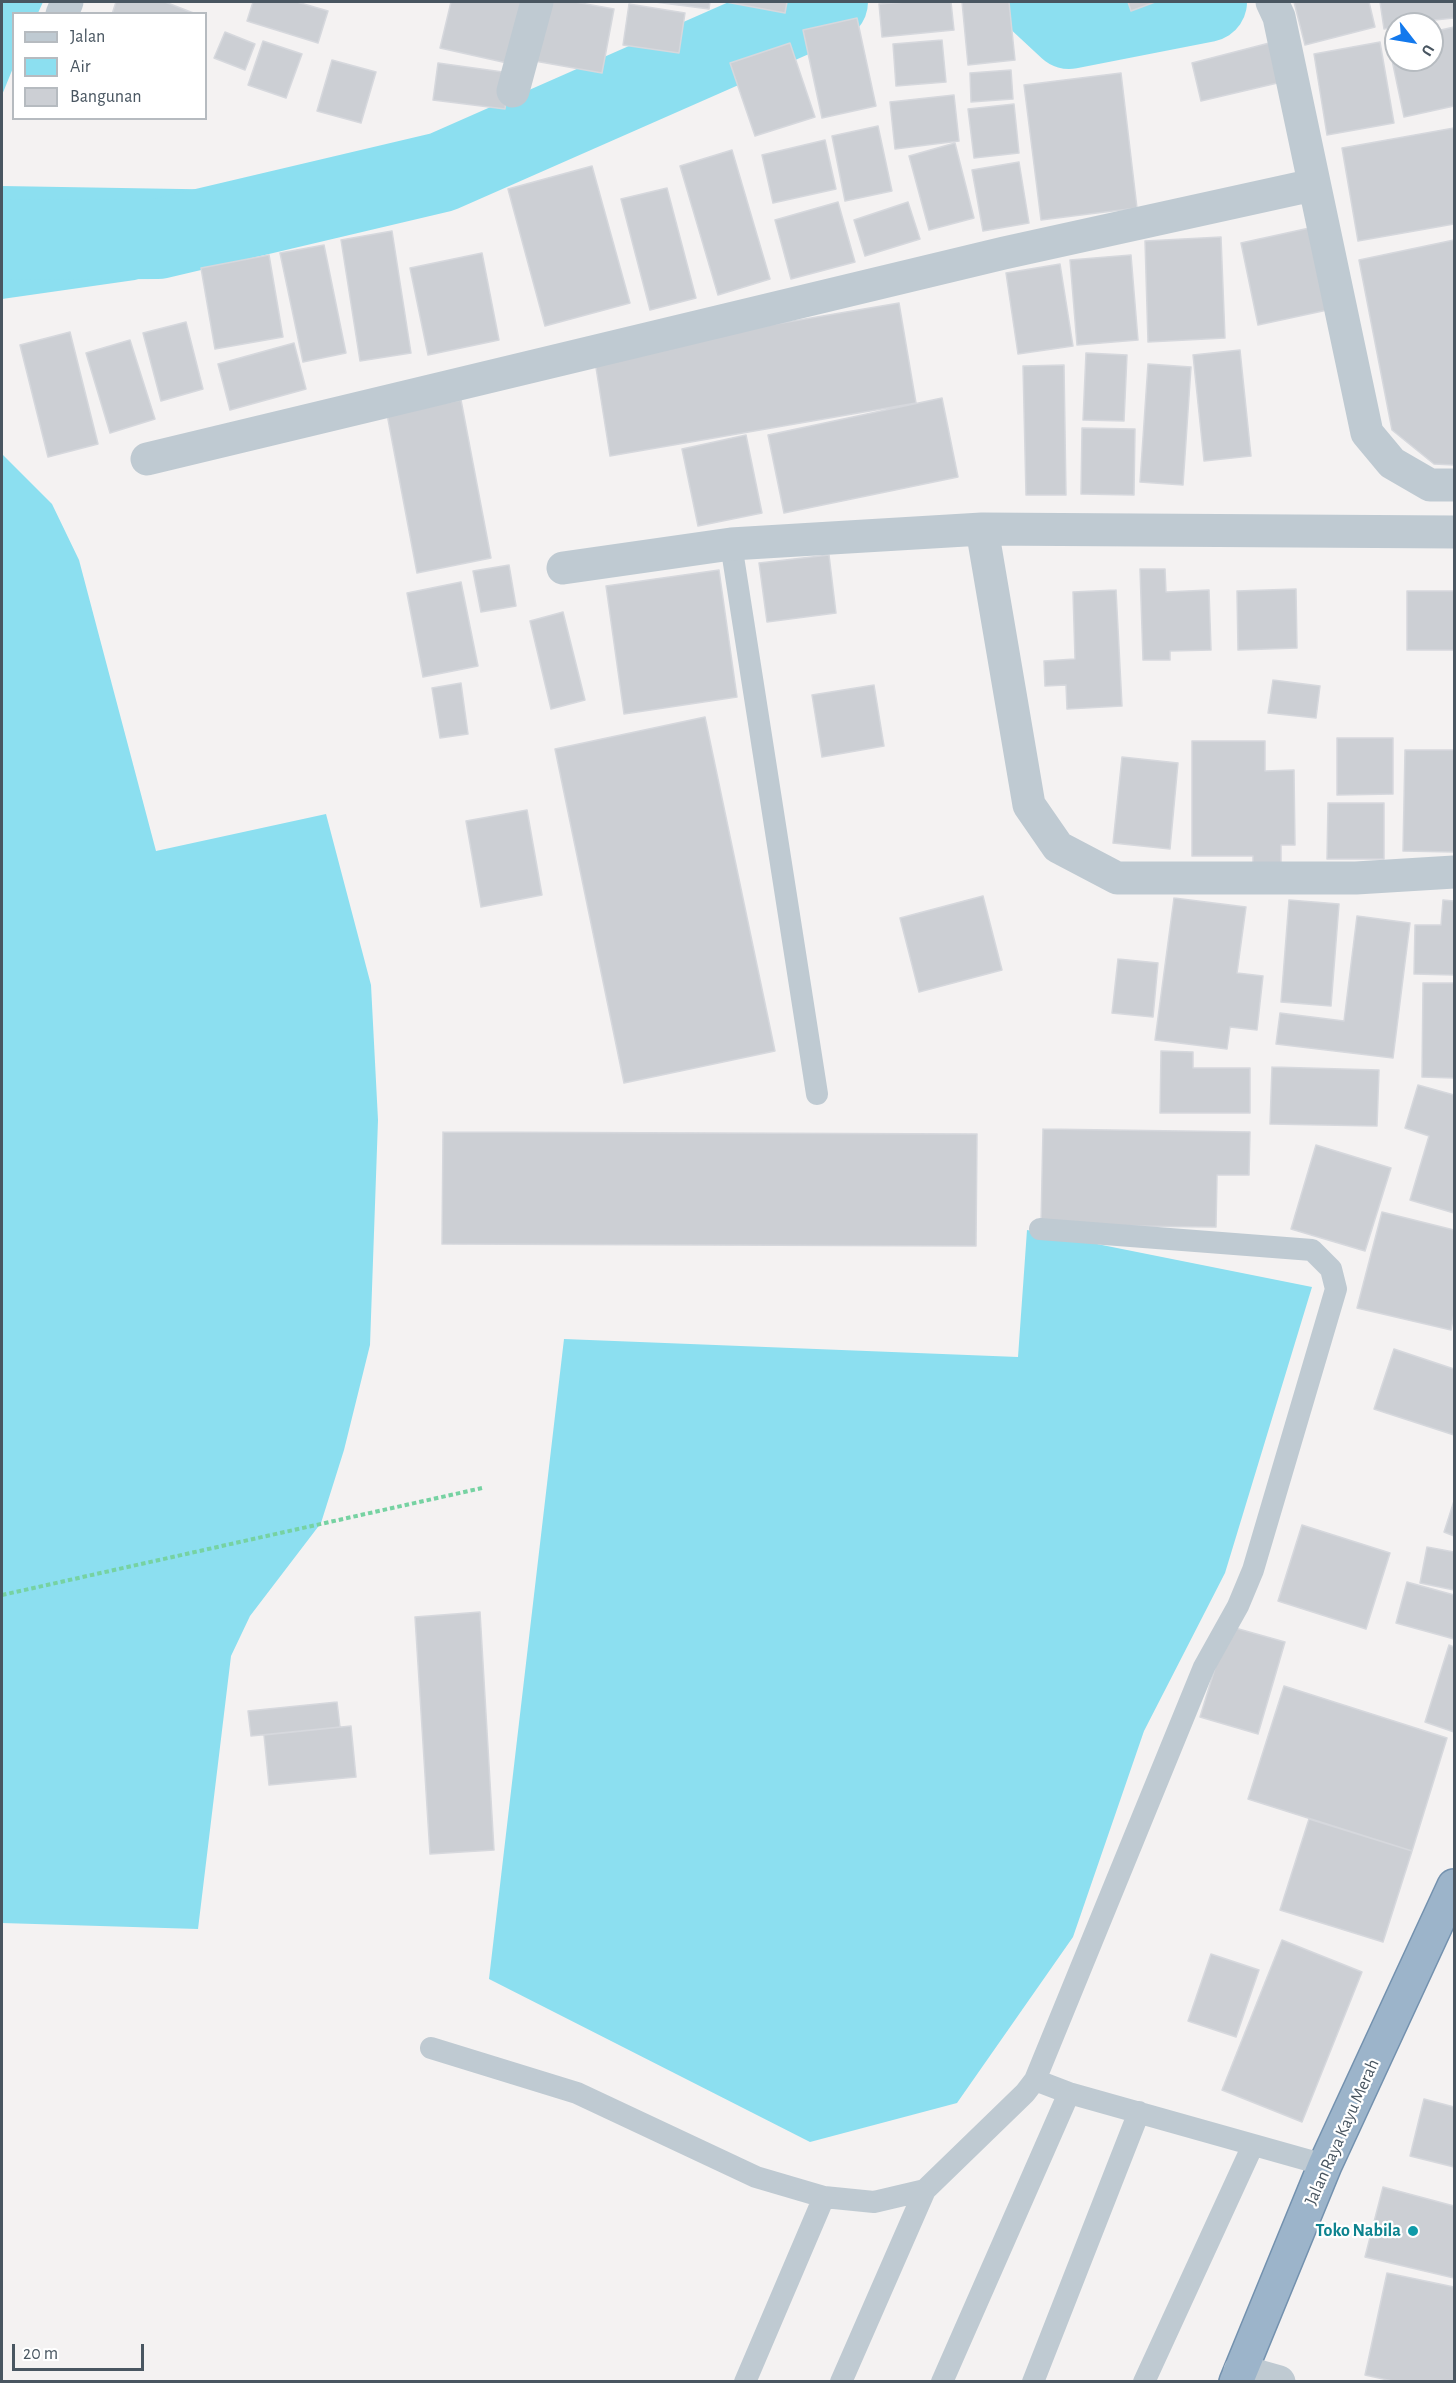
<!DOCTYPE html>
<style>
body{margin:0}
#map{position:relative;width:1456px;height:2383px;overflow:hidden;background:#f4f2f2;font-family:"Alegreya Sans",sans-serif}
canvas{display:block}
.frame{position:absolute;inset:0;border:3px solid #495661;pointer-events:none}
.legend{position:absolute;left:12px;top:12px;width:195px;height:108px;box-sizing:border-box;background:#fff;border:2px solid #b6bbc0;margin:0;padding:8px 10px;list-style:none;font-size:18px;color:#495661}
.legend li{display:flex;align-items:center;gap:12px;height:30px}
.legend b{width:30px;border:2px solid #b6bbc0}
.north{position:absolute;left:1384px;top:12px;width:60px;height:60px;box-sizing:border-box;background:#fff;border:2px solid #b6bbc0;border-radius:50%;rotate:121deg;font-size:16px;font-weight:700;line-height:24px;text-align:center;color:#495661}
.north::after{content:'';display:block;margin:auto;width:21px;height:27px;background:#1379ed;clip-path:polygon(50% 0,100% 100%,50% 72%,0 100%)}
.scale{position:absolute;left:12px;top:2344px;width:132px;height:27px;box-sizing:border-box;border:3px solid #495661;border-top:0;padding-left:8px;font-size:18px;line-height:21px;white-space:nowrap;color:#495661;-webkit-text-stroke:4px #fff;paint-order:stroke}
</style>
<div id="map">
<canvas width="1456" height="2383"></canvas>
<div class="frame"></div>
<ul class="legend">
<li><b style="height:8px;background:#bfcad2"></b>Jalan</li>
<li><b style="height:16px;background:#8cdff0"></b>Air</li>
<li><b style="height:16px;background:#cccfd4"></b>Bangunan</li>
</ul>
<div class="north">U</div>
<div class="scale">20 m</div>
</div>
<script>
const c = document.querySelector('canvas').getContext('2d');
c.lineJoin = 'round';
function fill(path, color) {
  c.fillStyle = color;
  c.fill(path, 'evenodd');
}
function poly(rows) {
  const path = new Path2D();
  for (const r of rows) {
    path.moveTo(r[0], r[1]);
    for (let i = 2; i < r.length; i += 2) path.lineTo(r[i], r[i + 1]);
  }
  return path;
}
function strokePath(path, color, width, dash) {
  c.strokeStyle = color;
  c.lineWidth = width;
  c.lineCap = dash ? 'butt' : 'round';
  c.setLineDash(dash || []);
  c.stroke(path);
}
function write(font, color, halo, rows, align = 'center') {
  c.font = font + ' "Alegreya Sans",sans-serif';
  c.lineWidth = 4.5;
  c.setLineDash([]);
  c.textBaseline = 'middle';
  c.strokeStyle = halo;
  c.fillStyle = color;
  for (const [text, x, y, turn = 0] of rows) {
    c.save();
    c.translate(x, y);
    c.rotate((+turn || 0) * Math.PI / 180);
    c.textAlign = isNaN(turn) ? turn : align;
    if (halo) c.strokeText(text, 0, 0);
    c.fillText(text, 0, 0);
    c.restore();
  }
}
fill(poly([
 [2,2,43,2,38,13,14,14,13,68,2,95],
 [2,186,301,191,312,225,135,280,2,299],
 [2,454,52,504,79,560,156,851,326,814,371,985,378,1120,370,1345,344,1450,321,1523,250,1616,231,1656,198,1929,2,1923],
 [1027,1230,1312,1287,1225,1573,1144,1731,1073,1937,957,2103,810,2142,489,1979,564,1339,1018,1357]
]), '#8cdff0');
strokePath(poly([
 [1040,2,1069,29,1207,2],
 [2,240,158,239,442,172,828,2]
]), '#8cdff0', 80);
const building = poly([
 [116,2,165,2,196,14,112,14,116,2],
 [253,2,297,2,328,11,318,43,247,21,253,2],
 [451,2,521,2,507,63,440,48,451,2],
 [540,2,575,2,614,9,602,73,529,60,540,2],
 [655,2,710,2,709,9,655,2],
 [726,2,787,2,785,13,726,2],
 [906,2,951,2,954,30,882,37,879,4,906,2],
 [962,2,1009,2,1015,60,968,65,962,2],
 [1128,2,1155,2,1131,11,1128,2],
 [1294,2,1369,2,1375,27,1305,45,1294,2],
 [1380,2,1454,2,1454,18,1396,24,1396,27,1384,29,1380,2],
 [629,4,685,13,679,53,623,45,629,4],
 [857,18,876,106,822,118,803,30,857,18],
 [1454,27,1454,106,1404,117,1388,41,1396,40,1396,60,1432,60,1432,32,1454,27],
 [225,32,255,44,245,70,214,58,225,32],
 [942,40,946,82,896,86,893,44,942,40],
 [263,41,302,54,286,98,248,85,263,41],
 [1277,41,1286,81,1201,101,1192,63,1277,41],
 [1380,42,1394,123,1327,135,1314,54,1380,42],
 [790,43,815,117,755,136,730,63,790,43],
 [332,60,376,72,361,123,317,111,332,60],
 [438,63,510,73,505,109,433,100,438,63],
 [1011,70,1013,99,971,102,970,73,1011,70],
 [1121,73,1137,208,1041,220,1024,85,1121,73],
 [954,95,959,141,895,149,890,102,954,95],
 [1014,104,1019,153,974,158,968,109,1014,104],
 [878,126,892,191,845,201,832,136,878,126],
 [1454,128,1454,224,1358,241,1342,148,1454,128],
 [825,140,836,189,773,203,762,155,825,140],
 [955,143,974,218,929,230,909,156,955,143],
 [732,150,770,279,718,295,680,166,732,150],
 [1019,162,1029,223,983,231,972,170,1019,162],
 [592,166,630,303,545,326,508,189,592,166],
 [667,188,696,298,650,310,621,199,667,188],
 [838,202,855,262,791,279,775,220,838,202],
 [908,202,920,239,865,256,854,220,908,202],
 [1314,227,1332,309,1258,325,1241,243,1314,227],
 [392,231,411,353,360,361,341,240,392,231],
 [1221,237,1225,338,1148,342,1145,241,1221,237],
 [1454,240,1454,465,1434,464,1392,430,1359,260,1454,240],
 [324,245,346,353,303,362,280,253,324,245],
 [482,253,499,340,428,355,410,268,482,253],
 [269,255,283,337,215,349,201,268,269,255],
 [1131,255,1138,340,1077,345,1070,260,1131,255],
 [1060,264,1073,346,1018,354,1006,273,1060,264],
 [899,303,916,403,610,456,594,355,899,303],
 [186,322,203,389,161,401,143,333,186,322],
 [70,332,98,444,48,457,20,345,70,332],
 [130,340,155,419,110,433,86,353,130,340],
 [294,343,306,389,230,410,218,364,294,343],
 [1240,350,1251,456,1204,461,1193,355,1240,350],
 [1086,353,1127,355,1124,421,1083,420,1086,353],
 [1148,364,1191,367,1183,485,1140,482,1148,364],
 [1064,365,1066,495,1026,495,1023,366,1064,365],
 [942,398,958,477,784,513,768,435,942,398],
 [461,400,491,558,417,573,387,414,461,400],
 [1082,428,1135,429,1134,495,1081,494,1082,428],
 [746,435,762,513,698,526,682,449,746,435],
 [829,555,836,613,767,622,759,563,829,555],
 [509,565,516,606,481,612,473,571,509,565],
 [1140,569,1165,569,1166,592,1209,590,1211,650,1170,651,1170,660,1143,660,1140,569],
 [719,570,737,697,624,714,606,586,719,570],
 [461,582,478,666,423,677,407,593,461,582],
 [1296,589,1297,648,1238,650,1237,591,1296,589],
 [1116,590,1122,706,1067,709,1066,685,1045,686,1044,661,1075,659,1073,592,1116,590],
 [1407,591,1454,591,1454,650,1407,650,1407,591],
 [563,612,585,700,551,709,530,621,563,612],
 [1273,680,1320,686,1316,718,1268,713,1273,680],
 [461,683,468,734,440,738,432,688,461,683],
 [874,685,884,746,822,757,812,695,874,685],
 [705,717,775,1051,624,1083,555,749,705,717],
 [1337,738,1393,738,1393,794,1337,795,1337,738],
 [1192,741,1265,741,1265,771,1294,770,1295,845,1281,845,1281,866,1253,866,1253,856,1192,856,1192,741],
 [1405,750,1454,750,1454,852,1403,851,1405,750],
 [1122,757,1178,763,1170,849,1113,843,1122,757],
 [1328,803,1384,803,1384,859,1327,859,1328,803],
 [527,810,542,895,481,907,466,821,527,810],
 [983,896,1002,970,919,992,900,918,983,896],
 [1174,898,1246,907,1237,973,1263,976,1257,1030,1230,1027,1227,1049,1155,1040,1174,898],
 [1289,900,1339,904,1331,1006,1281,1002,1289,900],
 [1443,900,1454,901,1454,975,1414,974,1415,925,1441,925,1443,900],
 [1357,916,1410,923,1393,1058,1276,1044,1280,1013,1344,1021,1357,916],
 [1118,959,1158,963,1153,1017,1112,1013,1118,959],
 [1423,983,1454,983,1454,1078,1422,1077,1423,983],
 [1161,1051,1193,1052,1193,1068,1250,1068,1250,1113,1160,1113,1161,1051],
 [1272,1067,1379,1070,1377,1126,1270,1124,1272,1067],
 [1418,1085,1454,1095,1454,1213,1410,1200,1429,1136,1405,1128,1418,1085],
 [1043,1129,1250,1132,1249,1175,1217,1175,1216,1227,1041,1225,1043,1129],
 [443,1132,977,1134,976,1246,442,1244,443,1132],
 [1316,1145,1391,1168,1365,1251,1291,1229,1316,1145],
 [1382,1212,1454,1230,1454,1314,1451,1330,1357,1308,1382,1212],
 [1394,1349,1454,1369,1454,1435,1374,1409,1394,1349],
 [1454,1501,1454,1536,1444,1532,1454,1501],
 [1302,1525,1390,1553,1366,1629,1278,1601,1302,1525],
 [1427,1547,1454,1552,1454,1590,1420,1583,1427,1547],
 [1407,1582,1454,1595,1454,1639,1396,1623,1407,1582],
 [480,1612,494,1850,430,1854,415,1617,480,1612],
 [1228,1626,1285,1642,1258,1734,1200,1717,1228,1626],
 [1449,1645,1454,1647,1454,1732,1425,1722,1449,1645],
 [1284,1686,1447,1738,1412,1851,1248,1799,1284,1686],
 [337,1702,340,1727,251,1736,248,1711,337,1702],
 [351,1726,356,1777,269,1785,264,1735,351,1726],
 [1309,1819,1412,1851,1383,1942,1280,1910,1309,1819],
 [1282,1940,1362,1972,1302,2122,1222,2090,1282,1940],
 [1211,1954,1259,1970,1236,2037,1188,2021,1211,1954],
 [1424,2099,1454,2107,1454,2167,1410,2156,1424,2099],
 [1383,2187,1454,2206,1454,2278,1365,2257,1383,2187],
 [1387,2273,1454,2287,1454,2382,1397,2382,1365,2375,1387,2273]
]);
fill(building, '#cccfd4');
strokePath(building, '#d6d8dd', 1.5);
const trunk = poly([
 [1236,2382,1325,2165,1454,1886]
]);
strokePath(trunk, '#7391ae', 36);
strokePath(poly([
 [2,1595,482,1488]
]), '#76d2a2', 4, [4.5, 3]);
strokePath(poly([
 [731,544,817,1094],
 [1040,1229,1312,1250,1331,1269,1336,1289,1253,1570,1238,1606,1204,1667,1035,2080,1069,2093,1325,2165],
 [431,2048,577,2093,756,2177,824,2197,874,2202,925,2190,1025,2093,1035,2080],
 [745,2382,824,2197],
 [841,2382,925,2190],
 [942,2382,1069,2093],
 [1033,2382,1139,2112],
 [1144,2382,1253,2145]
]), '#bfcad2', 22);
strokePath(poly([
 [1272,2,1279,17,1367,433,1392,463,1430,485,1454,485],
 [62,14,67,2],
 [513,91,537,2],
 [147,459,1004,253,1313,185],
 [982,529,1029,805,1058,847,1117,878,1356,878,1454,872],
 [563,568,731,544,982,529,1454,532],
 [1240,2371,1279,2382]
]), '#bfcad2', 33);
strokePath(trunk, '#9cb4ca', 33);
for (const [x, y, r, color] of [
 [1413,2231,6,"#0f9aa8"]
]) {
  const dot = new Path2D();
  dot.arc(x, y, r, 0, 2 * Math.PI);
  c.fillStyle = color;
  c.fill(dot);
  strokePath(dot, '#fff', 2);
}
write('18px', '#495661', '#fff', [
 ["Jalan Raya Kayu Merah",1342,2132,-66]
]);
write('bold 18px', '#0d838f', '#fff', [
 ["Toko Nabila",1401,2231]
], 'right');
</script>
